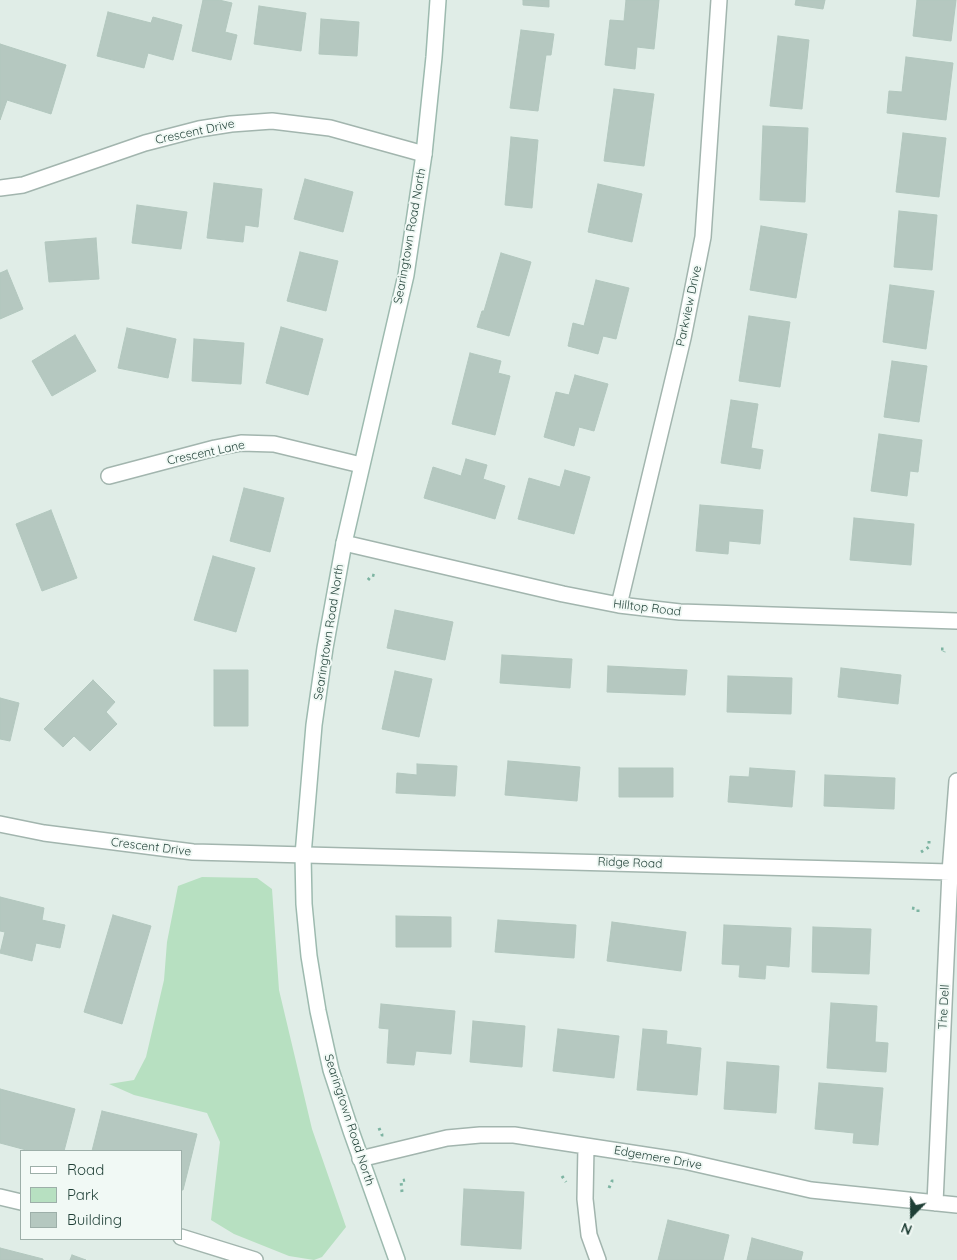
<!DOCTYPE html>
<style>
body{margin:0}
#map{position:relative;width:957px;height:1260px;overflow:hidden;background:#e0ede7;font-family:Quicksand,sans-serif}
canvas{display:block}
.legend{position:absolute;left:20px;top:1150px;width:162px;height:90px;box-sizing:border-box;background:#f1f9f5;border:1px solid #9dafa9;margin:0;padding:6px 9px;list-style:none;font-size:15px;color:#1f3f36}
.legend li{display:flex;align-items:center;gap:10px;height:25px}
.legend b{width:25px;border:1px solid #9dafa9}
.north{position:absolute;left:887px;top:1190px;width:50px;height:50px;-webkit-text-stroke:4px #f1f9f5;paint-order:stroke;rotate:202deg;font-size:14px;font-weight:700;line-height:20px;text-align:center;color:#1f3f36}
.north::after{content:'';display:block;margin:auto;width:18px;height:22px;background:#1f3f36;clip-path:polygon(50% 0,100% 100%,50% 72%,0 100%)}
</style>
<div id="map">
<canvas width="957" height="1260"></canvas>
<ul class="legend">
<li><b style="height:6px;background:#fff"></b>Road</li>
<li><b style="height:14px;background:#b7e0c1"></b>Park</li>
<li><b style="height:14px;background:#b5c8c0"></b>Building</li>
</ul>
<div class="north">N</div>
</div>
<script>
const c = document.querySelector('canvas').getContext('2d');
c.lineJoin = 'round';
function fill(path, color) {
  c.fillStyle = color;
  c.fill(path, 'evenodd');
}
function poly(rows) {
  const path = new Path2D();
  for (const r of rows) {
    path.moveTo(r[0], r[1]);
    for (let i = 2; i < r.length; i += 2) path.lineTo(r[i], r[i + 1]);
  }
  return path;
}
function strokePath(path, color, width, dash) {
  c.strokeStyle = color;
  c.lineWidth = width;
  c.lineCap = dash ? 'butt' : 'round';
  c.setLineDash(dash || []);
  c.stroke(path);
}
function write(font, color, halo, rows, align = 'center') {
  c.font = font + ' Quicksand,sans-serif';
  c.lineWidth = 4;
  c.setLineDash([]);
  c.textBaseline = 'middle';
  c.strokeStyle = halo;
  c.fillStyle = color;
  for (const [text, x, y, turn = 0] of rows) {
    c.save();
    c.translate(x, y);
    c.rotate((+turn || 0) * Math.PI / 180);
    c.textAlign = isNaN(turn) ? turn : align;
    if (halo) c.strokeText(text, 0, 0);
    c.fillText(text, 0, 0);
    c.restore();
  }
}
fill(poly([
 [202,877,257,878,272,889,279,990,312,1129,346,1227,322,1257,314,1260,289,1256,234,1234,211,1220,220,1142,207,1113,134,1095,109,1084,134,1080,146,1057,164,980,167,942,178,886]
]), '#b7e0c1');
const building = poly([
 [203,0,219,0,232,3,225,32,237,35,231,60,192,51,203,0],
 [523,0,549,0,549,7,523,5,523,0],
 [626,0,659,0,654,49,637,47,635,69,605,65,610,20,624,21,626,0],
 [796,0,825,0,823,9,795,5,796,0],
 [917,0,956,0,951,41,913,36,917,0],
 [259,6,306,13,301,51,254,44,259,6],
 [108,12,151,23,153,17,182,25,173,60,148,53,144,68,97,56,108,12],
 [321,19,359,22,357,56,319,54,321,19],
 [521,30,554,34,551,55,546,55,538,111,510,108,521,30],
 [778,36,809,40,802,109,770,106,778,36],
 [0,44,66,65,51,114,7,100,0,120,0,44],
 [906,57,953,63,946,120,887,113,889,91,902,92,906,57],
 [614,89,654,94,644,166,604,161,614,89],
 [763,126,808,128,805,202,760,200,763,126],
 [903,133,946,138,939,197,896,192,903,133],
 [511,137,538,140,532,208,505,205,511,137],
 [305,179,353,192,343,232,294,219,305,179],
 [214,183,262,189,258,227,245,225,243,242,207,238,214,183],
 [598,184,642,194,632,242,588,232,598,184],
 [137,205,187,212,181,249,132,243,137,205],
 [899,211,937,215,932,270,894,267,899,211],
 [761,226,807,234,796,298,750,290,761,226],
 [96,238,99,279,49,282,45,242,96,238],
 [300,252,338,261,326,311,287,301,300,252],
 [501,253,531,262,509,336,477,327,482,311,484,311,501,253],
 [7,270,23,309,0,319,0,273,7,270],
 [596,280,629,288,616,339,603,336,598,354,568,346,573,323,584,326,596,280],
 [890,285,934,291,926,349,883,342,890,285],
 [749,316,790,322,780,387,739,381,749,316],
 [281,327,323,339,308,395,266,383,281,327],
 [127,328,176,339,168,378,118,368,127,328],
 [75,335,96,371,52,396,32,361,75,335],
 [194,339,244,343,241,384,192,381,194,339],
 [470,353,501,361,498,373,510,376,495,435,452,424,470,353],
 [892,361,927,366,919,422,884,417,892,361],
 [575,375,608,384,594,431,579,427,574,446,544,437,556,392,569,395,575,375],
 [731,400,758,404,751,448,763,450,760,469,721,463,731,400],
 [879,434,922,440,918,472,910,471,907,496,871,491,879,434],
 [466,459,487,465,483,479,505,486,495,519,424,498,433,467,461,476,466,459],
 [565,470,590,477,574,534,518,519,529,478,560,487,565,470],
 [244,488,284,498,270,552,230,541,244,488],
 [700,505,763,510,760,544,729,541,728,554,696,551,700,505],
 [51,510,77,578,42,591,16,524,51,510],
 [854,518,914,524,911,565,850,560,854,518],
 [213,556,255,568,236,632,194,620,213,556],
 [395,610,453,622,445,660,387,648,395,610],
 [502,655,572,659,570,688,500,683,502,655],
 [608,666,687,670,685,695,607,692,608,666],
 [841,668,901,675,898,704,838,697,841,668],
 [214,670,248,670,248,726,214,726,214,670],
 [395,671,432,679,419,737,382,729,395,671],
 [728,676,792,678,791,714,727,712,728,676],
 [93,680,115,702,106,712,117,724,90,751,74,736,63,747,44,729,93,680],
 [0,698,19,703,10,741,0,739,0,698],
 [508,761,580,767,577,801,505,795,508,761],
 [417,764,457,766,455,796,396,793,397,773,417,775,417,764],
 [619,768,673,768,673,797,619,797,619,768],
 [750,768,795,771,792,807,728,802,730,776,749,777,750,768],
 [825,775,895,778,894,809,824,806,825,775],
 [0,897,44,908,42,920,65,925,60,948,36,943,32,961,0,953,5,932,0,931,0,897],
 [113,915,151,926,122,1024,84,1012,113,915],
 [396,916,451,917,451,947,396,947,396,916],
 [498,920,576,925,574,958,495,952,498,920],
 [612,922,686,932,681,971,607,961,612,922],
 [724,925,791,928,789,967,766,965,765,979,739,977,740,965,722,964,724,925],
 [813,927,871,929,869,974,812,972,813,927],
 [831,1003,877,1006,875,1042,888,1043,886,1072,827,1068,831,1003],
 [381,1004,455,1011,451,1054,416,1051,414,1065,387,1063,389,1029,379,1028,381,1004],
 [473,1021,525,1026,522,1067,470,1062,473,1021],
 [558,1029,619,1036,614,1078,553,1071,558,1029],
 [643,1029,667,1031,666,1044,701,1048,697,1095,637,1090,643,1029],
 [727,1062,779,1066,776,1113,724,1109,727,1062],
 [819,1083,883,1088,878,1145,853,1143,854,1133,815,1129,819,1083],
 [0,1089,75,1109,64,1151,30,1151,0,1143,0,1089],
 [102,1111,197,1134,183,1190,181,1190,181,1151,92,1151,102,1111],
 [464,1189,524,1192,521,1249,461,1245,464,1189],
 [668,1220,729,1235,723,1260,658,1260,668,1220],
 [752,1238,803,1252,801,1260,747,1260,752,1238],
 [0,1248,43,1259,43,1260,0,1260,0,1248],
 [72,1255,86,1260,70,1260,72,1255]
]);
fill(building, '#b5c8c0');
strokePath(building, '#b2c7be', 1);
const street = poly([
 [0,188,23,185,145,143,199,129,231,124,272,121,330,128,424,154],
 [109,476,215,448,241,443,274,444,361,465],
 [344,543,563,594,619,605,680,612,957,621],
 [619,605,683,338,703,237,719,0],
 [0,824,44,833,193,852,950,872,957,876],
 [586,1146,585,1199,589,1235,598,1260],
 [360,1159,447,1138,480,1135,514,1135,684,1161,811,1190,957,1205],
 [0,1197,21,1202],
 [935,1203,950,872,957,781],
 [181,1237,255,1260]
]);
const secondary = poly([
 [397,1260,351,1131,331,1070,318,1011,309,956,304,904,303,855,314,725,325,648,344,543,406,275,415,215,424,154,434,57,438,0]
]);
strokePath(street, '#a2b5ae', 18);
strokePath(secondary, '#9dbaaf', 18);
strokePath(poly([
 [368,580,372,575,376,576],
 [941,649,945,649,944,652],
 [921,852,929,847,929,839],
 [912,908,918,909,918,913],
 [379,1128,382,1135,384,1135],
 [562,1176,566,1182],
 [609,1188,612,1181,617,1181],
 [402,1192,401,1181,405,1180]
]), '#7db4a2', 3, [2.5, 4]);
strokePath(street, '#fff', 15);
strokePath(secondary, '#fff', 15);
write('12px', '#1f3f36', '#f1f9f5', [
 ["Crescent Drive",195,132,-12],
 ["Searingtown Road North",410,236,-80],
 ["Parkview Drive",689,306,-78],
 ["Crescent Lane",206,453,-12],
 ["Hilltop Road",647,608,7],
 ["Searingtown Road North",329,632,-81],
 ["Crescent Drive",151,847,7],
 ["Ridge Road",630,863,2],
 ["The Dell",944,1007,-87],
 ["Searingtown Road North",349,1120,72],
 ["Edgemere Drive",658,1158,10]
]);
</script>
